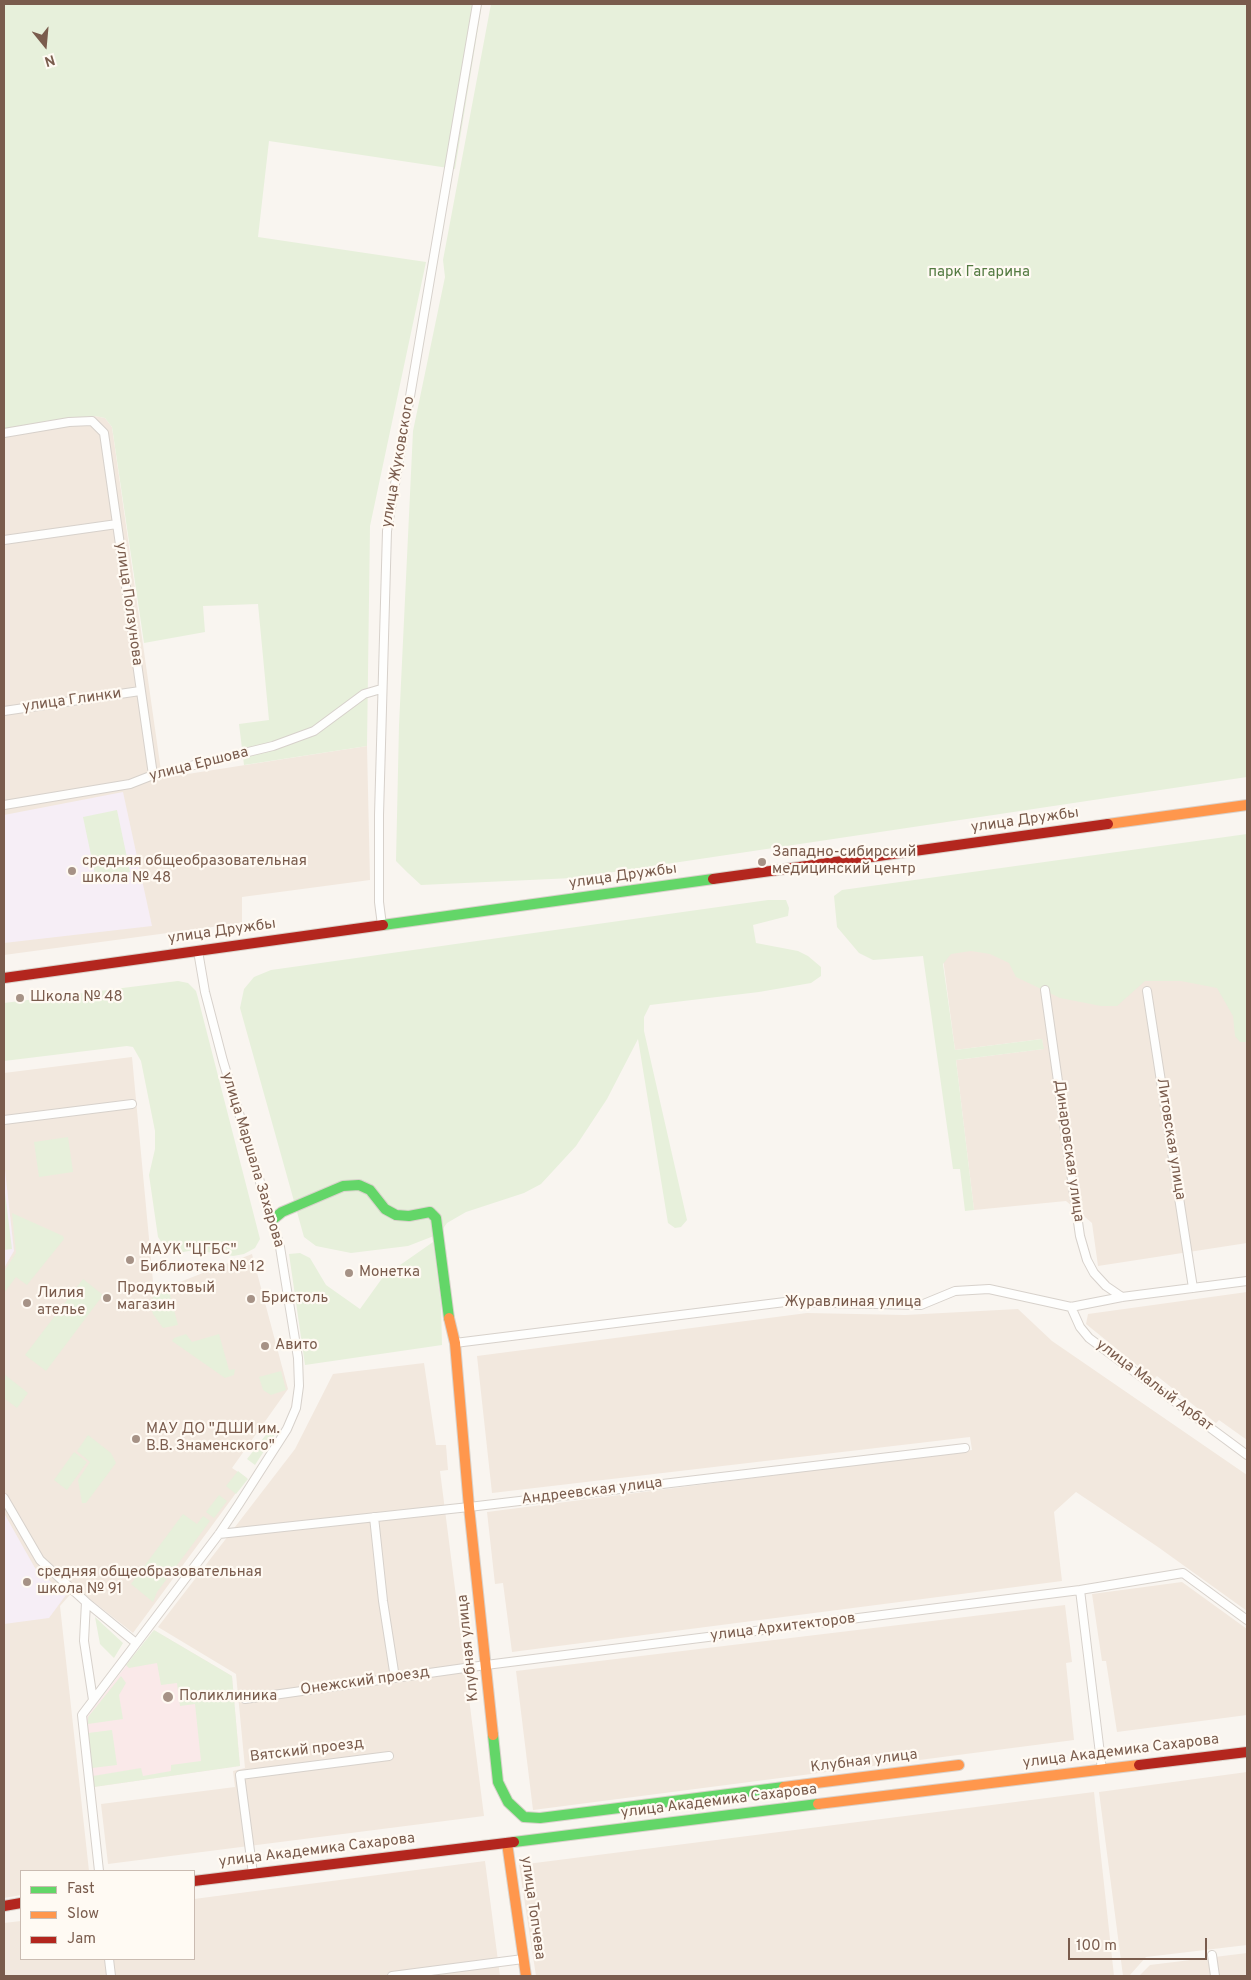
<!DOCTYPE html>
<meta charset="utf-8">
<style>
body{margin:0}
#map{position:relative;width:1251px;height:1980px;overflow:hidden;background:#f9f5f0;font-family:Overpass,sans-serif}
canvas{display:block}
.frame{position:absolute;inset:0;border:5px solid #7a5c4d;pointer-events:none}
.legend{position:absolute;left:20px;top:1870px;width:175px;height:90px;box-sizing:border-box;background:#fffaf3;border:1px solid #cabbb1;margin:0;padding:6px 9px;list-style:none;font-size:15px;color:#7a5c4d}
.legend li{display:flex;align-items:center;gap:10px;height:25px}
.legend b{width:25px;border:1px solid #cabbb1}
.north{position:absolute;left:20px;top:20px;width:50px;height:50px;-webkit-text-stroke:4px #fffaf3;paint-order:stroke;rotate:163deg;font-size:14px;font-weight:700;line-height:20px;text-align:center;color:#7a5c4d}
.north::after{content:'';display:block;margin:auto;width:18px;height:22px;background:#7a5c4d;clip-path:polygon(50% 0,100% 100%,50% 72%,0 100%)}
.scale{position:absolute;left:1068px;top:1938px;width:139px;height:22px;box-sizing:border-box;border:2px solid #7a5c4d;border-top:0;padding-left:6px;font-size:15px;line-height:18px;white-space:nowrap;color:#7a5c4d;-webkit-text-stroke:4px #fffaf3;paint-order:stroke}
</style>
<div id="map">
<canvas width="1251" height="1980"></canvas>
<div class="frame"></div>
<ul class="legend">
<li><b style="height:6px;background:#63d668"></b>Fast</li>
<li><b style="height:6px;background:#ff974d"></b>Slow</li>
<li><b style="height:6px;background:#b3261e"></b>Jam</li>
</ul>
<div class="north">N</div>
<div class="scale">100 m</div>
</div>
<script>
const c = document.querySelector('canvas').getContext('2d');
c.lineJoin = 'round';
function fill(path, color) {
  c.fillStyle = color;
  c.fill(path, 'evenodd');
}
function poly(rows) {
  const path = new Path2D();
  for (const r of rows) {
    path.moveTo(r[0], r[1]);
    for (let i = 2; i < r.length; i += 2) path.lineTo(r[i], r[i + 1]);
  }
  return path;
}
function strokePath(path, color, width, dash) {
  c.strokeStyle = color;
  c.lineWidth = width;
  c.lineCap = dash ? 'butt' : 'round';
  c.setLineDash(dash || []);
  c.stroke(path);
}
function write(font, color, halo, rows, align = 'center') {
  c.font = font + ' Overpass,sans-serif';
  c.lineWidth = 4.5;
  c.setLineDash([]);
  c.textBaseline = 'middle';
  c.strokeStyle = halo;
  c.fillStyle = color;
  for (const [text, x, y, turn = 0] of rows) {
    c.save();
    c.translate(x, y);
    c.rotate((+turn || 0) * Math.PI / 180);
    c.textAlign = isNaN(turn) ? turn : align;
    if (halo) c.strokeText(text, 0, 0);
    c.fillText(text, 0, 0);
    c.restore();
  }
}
fill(poly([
 [95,416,105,418,112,427,162,778,367,746,370,880,242,897,242,923,4,955,4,431],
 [1028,943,1225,954,1247,995,1247,1243,1098,1266,1092,1223,1066,1201,974,1210,956,1060,1043,1049,1042,1039,955,1050,942,951],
 [132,1057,154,1292,252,1254,288,1389,232,1468,247,1478,133,1633,76,1588,60,1606,89,1871,21,1871,21,1895,4,1898,4,1073],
 [1247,1292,1247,1440,1219,1420,1216,1423,1157,1376,1154,1379,1086,1324,1088,1314],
 [1018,1309,1052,1341,1247,1475,1247,1611,1158,1547,1076,1492,1054,1512,1062,1581,512,1652,503,1583,495,1584,487,1512,972,1450,970,1437,492,1493,477,1356,807,1313,905,1315],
 [424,1363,436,1445,446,1445,448,1470,440,1471,484,1816,108,1864,101,1804,235,1787,233,1771,245,1768,236,1674,158,1627,295,1449,333,1374],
 [1182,1582,1247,1629,1247,1715,1117,1732,1106,1661,1102,1661,1092,1594],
 [1065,1605,1072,1662,1066,1663,1074,1740,533,1810,516,1671],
 [1247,1772,1247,1945,1146,1957,1130,1975,1123,1976,1099,1792],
 [1094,1792,1114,1976,536,1976,519,1865],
 [485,1861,500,1976,4,1976,4,1923,21,1921,21,1959,194,1959,194,1899],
 [1247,1953,1247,1976,1139,1976,1150,1965]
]), '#f2e8de');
fill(poly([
 [123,792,152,926,4,943,4,815],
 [4,1161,14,1251,4,1268],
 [4,1513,35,1568,66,1595,49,1618,4,1624]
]), '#f6eef6');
fill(poly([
 [154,1630,232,1676,240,1766,94,1787,86,1718]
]), '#fae9e9');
fill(poly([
 [4,4,482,4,455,169,269,141,258,237,426,262,370,526,367,746,244,765,239,724,269,720,258,604,203,606,205,632,144,643,112,427,105,418,95,416,4,431],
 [491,4,1247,4,1247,777,573,878,421,885,408,873,396,861,399,725,413,431,445,277,443,260],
 [117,810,130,872,96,879,83,817],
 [1247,834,1247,1042,1240,1042,1235,1036,1233,1016,1217,988,1181,981,1145,981,1117,1006,1101,1006,1060,998,1016,977,1009,963,990,954,971,951,951,954,943,964,955,1050,1042,1039,1044,1049,956,1060,974,1210,965,1211,960,1169,953,1169,923,956,873,960,859,953,837,927,834,896,842,890],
 [768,900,786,900,789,908,788,916,753,925,756,943,798,951,808,956,821,967,821,976,811,983,759,992,650,1005,644,1017,644,1031,687,1220,681,1227,675,1228,668,1223,638,1039,607,1099,576,1146,541,1184,524,1193,466,1212,447,1223,439,1234,408,1246,351,1253,316,1246,304,1237,240,1008,244,989,254,977,271,970],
 [178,981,188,983,196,991,198,998,260,1239,255,1248,244,1254,233,1256,194,1250,178,1253,164,1246,158,1237,149,1175,155,1149,155,1131,141,1061,133,1047,127,1046,4,1061,4,1003],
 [68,1137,73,1172,39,1177,34,1142],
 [4,1185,12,1249,4,1250],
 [12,1213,63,1236,64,1239,27,1285,16,1277,4,1293,4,1272,16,1253],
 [433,1242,441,1305,442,1345,305,1365,289,1254,300,1253,310,1258,326,1285,360,1309,383,1277],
 [83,1279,103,1295,46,1371,25,1355],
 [169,1291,178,1325,163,1328,153,1314,149,1302,156,1294],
 [186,1334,192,1342,219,1334,229,1370,235,1369,234,1375,225,1378,172,1341,174,1338],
 [281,1371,286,1390,271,1395,263,1390,259,1377],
 [4,1374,28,1393,17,1408,4,1398],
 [272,1427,276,1427,277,1431,255,1465,247,1459],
 [88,1435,111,1453,116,1463,86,1503,82,1503,78,1480,90,1462,77,1451],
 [74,1452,87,1462,67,1490,54,1480],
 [238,1471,248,1479,236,1494,226,1486],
 [219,1495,227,1501,214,1518,206,1512],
 [183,1514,197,1524,203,1516,210,1521,157,1592,153,1602,131,1584],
 [95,1617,123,1643,114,1658,100,1644],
 [154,1630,232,1676,240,1766,94,1787,93,1776,141,1768,143,1776,171,1771,171,1765,201,1761,195,1704,180,1706,177,1683,161,1685,157,1663,129,1668,126,1665],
 [121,1676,126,1683,119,1695,123,1719,88,1724,88,1717],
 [112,1730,117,1765,92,1768,88,1733]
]), '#e7f0db');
const street = poly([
 [4,433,69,422,92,421,104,433,153,775],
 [4,540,117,524],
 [4,711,140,691],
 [4,805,130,784,153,775,273,746,314,731,364,694,381,689],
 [382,925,379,902,379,815,387,531,477,4],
 [1045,990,1080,1236,1087,1260,1094,1273,1106,1286,1122,1297],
 [1147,991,1193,1288],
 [4,1120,132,1104],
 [1071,1307,1080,1327,1089,1338,1247,1455],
 [455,1343,785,1302,921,1305,955,1291,989,1289,1071,1307,1122,1297,1247,1281],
 [4,1498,40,1560,86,1602,84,1641,93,1700],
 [374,1517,383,1601,395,1678],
 [219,1534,469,1507,965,1448],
 [1080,1590,1102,1770],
 [86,1602,136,1643],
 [245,1699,486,1665,1080,1590,1177,1574,1183,1573,1247,1620],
 [99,1871,82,1715,219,1534,239,1504,287,1429,296,1408,299,1386,298,1358,280,1247,223,1061,205,992,198,951],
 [253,1874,240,1775,389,1756],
 [1212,1955,1215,1976],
 [109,1959,111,1976],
 [392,1976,523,1959]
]);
const fast = poly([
 [383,925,713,879],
 [272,1220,282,1212,343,1186,359,1185,370,1190,385,1209,396,1215,409,1216,430,1212,436,1218,449,1318],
 [493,1735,498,1782,508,1802,524,1817,540,1818,784,1787],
 [514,1842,818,1804]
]);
const slow = poly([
 [1108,824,1247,805],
 [449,1318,455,1343,469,1507,493,1735],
 [784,1787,959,1765],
 [818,1804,1139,1765],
 [507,1843,526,1976]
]);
const jam = poly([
 [713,879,1108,824],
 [4,978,383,925],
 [1139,1765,1247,1752],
 [194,1881,514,1842],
 [4,1906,21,1903]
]);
strokePath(street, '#d7d1cb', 10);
strokePath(fast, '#d9d2cb', 12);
strokePath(slow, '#d9d2cb', 12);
strokePath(jam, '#d9d2cb', 12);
strokePath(street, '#fefefd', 8);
strokePath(fast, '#63d668', 10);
strokePath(slow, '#ff974d', 10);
strokePath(jam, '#b3261e', 10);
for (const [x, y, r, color] of [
 [762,862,5,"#a69286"],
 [72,871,5,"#a69286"],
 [20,998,5,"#a69286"],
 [130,1260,5,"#a69286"],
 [349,1273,5,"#a69286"],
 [107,1298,5,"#a69286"],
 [251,1299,5,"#a69286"],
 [27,1303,5,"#a69286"],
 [265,1346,5,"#a69286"],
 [136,1439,5,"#a69286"],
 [27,1582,5,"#a69286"],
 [168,1697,6,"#a69286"]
]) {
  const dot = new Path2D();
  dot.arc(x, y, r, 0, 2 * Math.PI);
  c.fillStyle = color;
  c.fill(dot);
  strokePath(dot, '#fffaf3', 2);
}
write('15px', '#537a41', '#fffaf3', [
 ["парк Гагарина",979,273]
]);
write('15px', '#7a5c4d', '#fffaf3', [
 ["улица Жуковского",399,462,-80],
 ["улица Ползунова",128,604,82],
 ["улица Глинки",72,701,-8],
 ["улица Ершова",199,765,-14],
 ["улица Дружбы",1025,821,-8],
 ["улица Дружбы",623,877,-8],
 ["улица Дружбы",222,932,-8],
 ["Литовская улица",1170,1139,81],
 ["Динаровская улица",1068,1151,82],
 ["улица Маршала Захарова",252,1160,73],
 ["Журавлиная улица",853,1303],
 ["улица Малый Арбат",1154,1386,37],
 ["Андреевская улица",592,1492,-7],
 ["улица Архитекторов",783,1628,-7],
 ["Клубная улица",469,1648,-96],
 ["Онежский проезд",365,1682,-8],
 ["Вятский проезд",307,1751,-7],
 ["улица Академика Сахарова",1121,1752,-7],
 ["Клубная улица",864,1762,-7],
 ["улица Академика Сахарова",719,1802,-7],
 ["улица Академика Сахарова",317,1851,-7],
 ["улица Топчева",532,1908,82]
]);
write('15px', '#7a5c4d', '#fffaf3', [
 ["Западно-сибирский",772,853],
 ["медицинский центр",772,870],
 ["средняя общеобразовательная",82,862],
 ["школа № 48",82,879],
 ["Школа № 48",30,998],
 ["МАУК \"ЦГБС\"",140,1251],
 ["Библиотека № 12",140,1268],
 ["Монетка",359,1273],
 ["Продуктовый",117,1289],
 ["магазин",117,1306],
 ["Лилия",37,1294],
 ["ателье",37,1311],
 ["Бристоль",261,1299],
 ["Авито",275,1346],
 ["МАУ ДО \"ДШИ им.",146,1430],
 ["В.В. Знаменского\"",146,1447],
 ["средняя общеобразовательная",37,1573],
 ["школа № 91",37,1590],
 ["Поликлиника",179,1697]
], 'left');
</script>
